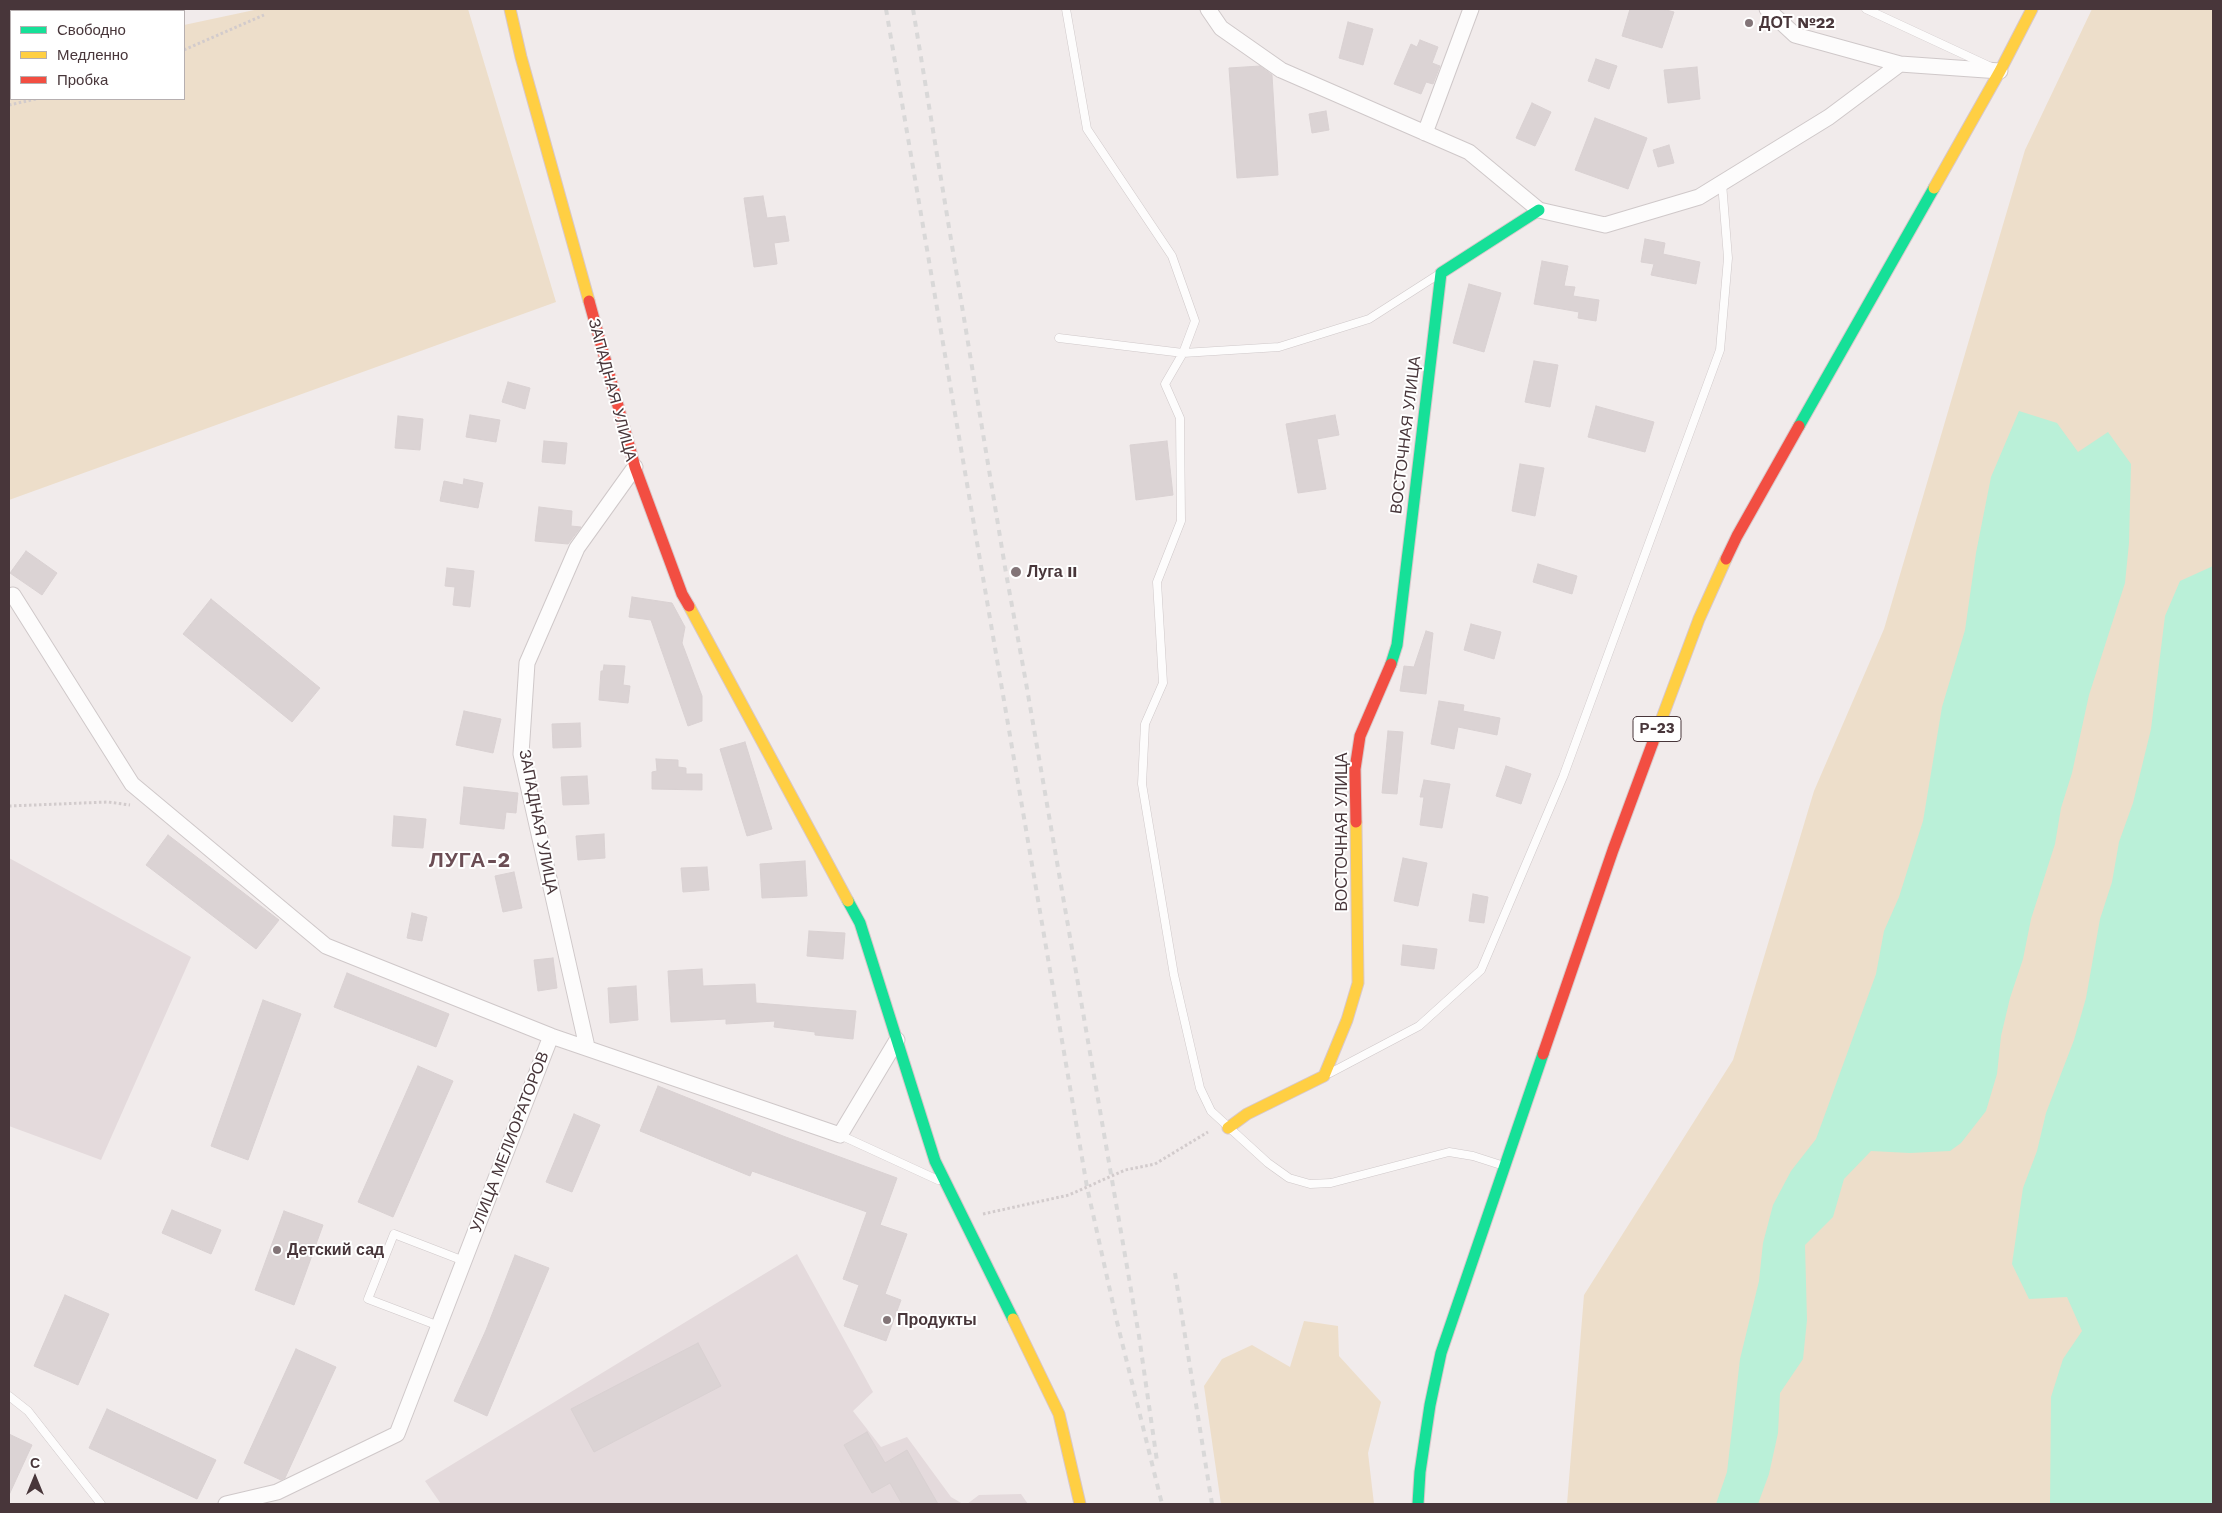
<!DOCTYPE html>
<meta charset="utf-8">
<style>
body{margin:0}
#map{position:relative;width:2222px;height:1513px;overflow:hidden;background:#f1ebeb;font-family:"Work Sans",sans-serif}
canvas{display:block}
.frame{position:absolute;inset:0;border:10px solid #48363a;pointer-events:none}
.legend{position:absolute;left:10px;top:10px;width:175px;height:90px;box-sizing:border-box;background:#fff;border:1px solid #b6afb0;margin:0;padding:6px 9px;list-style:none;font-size:15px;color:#48363a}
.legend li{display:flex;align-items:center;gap:10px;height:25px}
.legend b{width:25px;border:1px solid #b6afb0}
.north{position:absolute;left:10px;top:1453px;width:50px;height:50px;-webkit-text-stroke:4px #fff;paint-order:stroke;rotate:0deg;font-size:14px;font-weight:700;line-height:20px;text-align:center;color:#48363a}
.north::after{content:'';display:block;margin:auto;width:18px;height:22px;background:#48363a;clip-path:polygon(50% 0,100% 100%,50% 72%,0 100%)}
</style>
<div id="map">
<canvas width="2222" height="1513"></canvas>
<div class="frame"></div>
<ul class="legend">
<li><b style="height:6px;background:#16e098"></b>Свободно</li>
<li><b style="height:6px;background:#ffcf43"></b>Медленно</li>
<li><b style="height:6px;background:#f24e42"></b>Пробка</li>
</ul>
<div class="north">С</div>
</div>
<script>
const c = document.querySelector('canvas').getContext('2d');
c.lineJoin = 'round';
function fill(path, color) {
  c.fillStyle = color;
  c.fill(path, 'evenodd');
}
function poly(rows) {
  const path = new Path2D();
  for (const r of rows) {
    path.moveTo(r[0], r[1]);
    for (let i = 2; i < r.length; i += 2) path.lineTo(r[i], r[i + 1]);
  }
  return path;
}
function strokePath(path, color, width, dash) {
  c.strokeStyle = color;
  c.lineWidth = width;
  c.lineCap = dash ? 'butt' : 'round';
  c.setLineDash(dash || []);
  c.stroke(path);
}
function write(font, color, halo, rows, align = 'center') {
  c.font = font + ' "Work Sans",sans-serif';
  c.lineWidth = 4;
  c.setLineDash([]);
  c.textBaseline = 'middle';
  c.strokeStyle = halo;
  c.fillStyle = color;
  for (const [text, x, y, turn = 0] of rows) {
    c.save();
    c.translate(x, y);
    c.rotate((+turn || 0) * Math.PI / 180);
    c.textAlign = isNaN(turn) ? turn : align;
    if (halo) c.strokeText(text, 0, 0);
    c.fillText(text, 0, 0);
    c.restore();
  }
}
fill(poly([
 [9,858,191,957,101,1160,9,1126],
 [797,1254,873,1392,853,1411,881,1447,907,1437,951,1497,963,1504,441,1504,425,1481],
 [1021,1494,1028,1504,967,1504,979,1495]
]), '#e4dadc');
fill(poly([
 [259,9,468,9,556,302,9,500,9,64,11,64,11,99,184,99,184,25],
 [2092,9,2213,9,2213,1504,1567,1504,1584,1295,1733,1060,1814,791,1884,629,2025,150],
 [1304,1321,1338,1326,1339,1356,1381,1402,1368,1453,1374,1504,1221,1504,1204,1386,1222,1359,1252,1345,1290,1367]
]), '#eddeca');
fill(poly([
 [2019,411,2057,423,2078,452,2108,432,2131,464,2129,543,2125,583,2089,695,2072,773,2061,808,2055,844,2031,919,2023,959,2010,998,2001,1036,1997,1074,1986,1111,1961,1143,1950,1151,1910,1153,1871,1151,1844,1179,1833,1217,1805,1245,1807,1320,1803,1359,1780,1393,1778,1433,1769,1474,1758,1504,1716,1504,1727,1472,1740,1359,1759,1281,1763,1243,1773,1205,1791,1171,1816,1139,1876,974,1884,931,1899,897,1923,821,1942,707,1965,630,1976,553,1991,477],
 [2213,566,2213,1504,2050,1504,2051,1397,2063,1359,2082,1331,2067,1297,2029,1299,2012,1264,2023,1188,2037,1151,2046,1113,2074,1040,2086,998,2100,919,2112,882,2119,842,2133,803,2151,729,2165,616,2180,581]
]), '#baf0d8');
const building = poly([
 [1630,9,1662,9,1674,12,1662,48,1622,36,1630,9],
 [1348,22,1373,29,1363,65,1339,58,1348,22],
 [1420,40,1438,47,1432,63,1440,66,1433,84,1426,82,1421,94,1394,84,1411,44,1417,47,1420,40],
 [1596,59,1617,66,1609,89,1588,81,1596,59],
 [1260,66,1272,75,1278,175,1237,178,1229,68,1260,66],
 [1697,67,1700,99,1668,103,1664,70,1697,67],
 [1532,103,1551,112,1535,146,1516,138,1532,103],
 [1326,111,1329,130,1312,133,1309,114,1326,111],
 [1595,118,1647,138,1628,189,1575,170,1595,118],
 [1669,145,1674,163,1658,167,1653,150,1669,145],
 [763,196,767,218,785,216,789,241,774,243,777,264,754,267,744,198,763,196],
 [1645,239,1665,243,1663,254,1700,262,1696,284,1651,275,1654,264,1641,262,1645,239],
 [1542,261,1568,266,1564,286,1575,287,1573,296,1599,300,1596,321,1578,318,1579,312,1534,304,1542,261],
 [1469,284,1501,293,1484,352,1453,343,1469,284],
 [1534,361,1558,365,1550,407,1525,402,1534,361],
 [508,382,530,388,525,409,502,402,508,382],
 [1596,406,1654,422,1645,452,1588,437,1596,406],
 [470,415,500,420,496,442,466,437,470,415],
 [1335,415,1339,435,1317,439,1326,489,1298,493,1286,424,1335,415],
 [398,416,423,419,420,450,395,448,398,416],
 [544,441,567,443,565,464,542,462,544,441],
 [1167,441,1173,495,1136,500,1130,445,1167,441],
 [1520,464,1544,468,1535,516,1512,511,1520,464],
 [464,479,483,483,478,508,440,501,444,481,463,485,464,479],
 [539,507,572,511,571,526,581,527,568,544,535,541,539,507],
 [26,551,57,573,42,595,10,573,26,551],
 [1538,564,1577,576,1572,594,1533,582,1538,564],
 [447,568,474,571,470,607,453,605,455,587,445,586,447,568],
 [632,597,672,603,685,627,682,643,702,696,702,721,688,726,651,620,629,617,632,597],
 [211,599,320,688,292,722,183,634,211,599],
 [1471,624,1501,632,1494,659,1464,650,1471,624],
 [1426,631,1433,633,1426,694,1400,691,1404,666,1414,667,1426,631],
 [604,665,625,666,623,685,630,686,628,703,599,700,601,671,603,671,604,665],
 [1439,701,1464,705,1463,711,1500,718,1497,735,1458,727,1454,749,1431,744,1439,701],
 [464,711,501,719,493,753,456,745,464,711],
 [580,723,581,747,553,748,552,724,580,723],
 [1388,731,1403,732,1397,794,1382,793,1388,731],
 [745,742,772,829,747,836,720,749,745,742],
 [656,759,678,760,678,767,686,768,686,774,702,774,702,790,652,789,652,772,657,771,656,759],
 [1506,766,1531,774,1521,804,1496,796,1506,766],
 [587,776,589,804,563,805,561,777,587,776],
 [1424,780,1450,784,1442,828,1420,825,1424,797,1420,797,1424,780],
 [464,787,518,793,516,813,506,812,504,829,460,824,464,787],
 [394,816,426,819,423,848,392,846,394,816],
 [604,834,605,858,578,860,576,836,604,834],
 [168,835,279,920,256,949,146,865,168,835],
 [1403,858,1427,863,1418,906,1394,901,1403,858],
 [805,861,807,896,762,898,760,864,805,861],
 [707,867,709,890,683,892,681,868,707,867],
 [514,872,522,908,503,912,495,876,514,872],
 [1473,894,1488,897,1484,923,1469,921,1473,894],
 [412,913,427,917,422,941,407,938,412,913],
 [809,931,845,933,843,959,807,956,809,931],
 [1403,945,1437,949,1434,969,1401,965,1403,945],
 [553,958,557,988,538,991,534,960,553,958],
 [702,969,703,986,755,984,756,1003,856,1011,853,1039,815,1035,815,1032,774,1027,775,1021,726,1024,726,1019,671,1022,668,971,702,969],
 [347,973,449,1014,436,1047,334,1007,347,973],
 [636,986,638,1020,610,1023,608,988,636,986],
 [263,1000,301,1014,248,1160,211,1146,263,1000],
 [418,1066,453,1081,393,1217,358,1202,418,1066],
 [658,1086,783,1136,897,1178,880,1225,907,1234,885,1294,901,1300,886,1341,844,1326,859,1285,843,1279,867,1212,752,1171,750,1176,640,1131,658,1086],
 [574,1114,600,1125,572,1192,546,1182,574,1114],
 [172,1210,221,1230,211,1254,162,1233,172,1210],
 [284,1211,323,1225,294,1305,255,1290,284,1211],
 [515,1255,549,1268,487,1416,454,1401,486,1330,515,1255],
 [65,1295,109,1314,78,1385,34,1366,65,1295],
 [698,1343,721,1386,594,1452,571,1409,698,1343],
 [296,1349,336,1367,285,1478,281,1480,244,1463,296,1349],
 [107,1409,216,1460,197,1499,89,1448,107,1409],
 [867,1432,885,1463,907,1450,938,1504,902,1504,890,1483,872,1493,844,1445,867,1432],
 [9,1434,32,1445,9,1495,9,1434]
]);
fill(building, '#dbd3d4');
strokePath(building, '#d9d1d2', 1);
const lane = poly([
 [1066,9,1087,129,1172,256,1195,321,1183,353,1165,384,1180,418,1181,521,1157,582,1163,683,1145,724,1142,784,1174,975,1200,1088,1211,1111,1268,1163,1289,1178,1310,1184,1331,1183,1449,1152,1473,1156,1501,1165],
 [1866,9,1991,67],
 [1059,338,1183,353,1279,347,1369,319,1436,276],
 [1330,1073,1419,1026,1481,970,1563,777,1720,350,1728,258,1722,183],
 [840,1135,938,1180],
 [439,1326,368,1299,394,1234,464,1261],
 [9,1396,28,1411,101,1504]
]);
const street = poly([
 [1208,9,1221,28,1281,70,1469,152,1539,210,1605,225,1699,197,1829,117,1900,64,2000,71],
 [1767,9,1795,35,1900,64],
 [1425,133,1471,9],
 [13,595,132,784,326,946,551,1036],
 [587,1047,521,754,527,663,577,548,635,467],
 [226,1504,277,1492,397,1434,551,1036,840,1135,897,1040]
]);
const fast = poly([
 [1799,426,1934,188],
 [1391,664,1397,645,1441,273,1539,210],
 [848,901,860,923,935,1161,1013,1319],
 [1418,1504,1420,1472,1430,1405,1441,1353,1543,1054]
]);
const slow = poly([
 [510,9,521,57,589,301],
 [1934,188,2000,71,2032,9],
 [689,606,848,901],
 [1653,742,1699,619,1726,559],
 [1228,1128,1247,1114,1324,1076,1347,1020,1358,983,1356,822],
 [1013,1319,1059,1414,1080,1504]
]);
const jam = poly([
 [589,301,635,467,682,594,689,606],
 [1726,559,1737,536,1799,426],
 [1356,822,1355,769,1360,736,1391,664],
 [1543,1054,1613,850,1653,742]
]);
strokePath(lane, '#cfc8c9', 9);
strokePath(street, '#cfc8c9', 17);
strokePath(fast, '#d8c8ca', 13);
strokePath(slow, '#d8c8ca', 13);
strokePath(jam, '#d8c8ca', 13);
strokePath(poly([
 [184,50,264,15],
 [9,105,36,99],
 [9,806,108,802,130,805],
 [983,1214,1069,1195,1125,1170,1155,1164,1208,1132]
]), '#d2cbcc', 3, [2.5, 2.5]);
strokePath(lane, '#fdfcfc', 8);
strokePath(street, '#fdfcfc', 15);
strokePath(fast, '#16e098', 11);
strokePath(slow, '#ffcf43', 11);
strokePath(jam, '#f24e42', 11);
strokePath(poly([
 [886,9,1087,1187,1117,1322,1162,1504],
 [913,9,1006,573,1025,677,1139,1336,1157,1461],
 [1175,1273,1212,1504]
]), '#d9d8d8', 4, [6, 6]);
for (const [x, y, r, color] of [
 [1749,23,5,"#837578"],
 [1016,572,6,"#837578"],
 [277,1250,5,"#837578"],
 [887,1320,5,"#837578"]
]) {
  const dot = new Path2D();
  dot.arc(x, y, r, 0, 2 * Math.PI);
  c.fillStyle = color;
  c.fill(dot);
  strokePath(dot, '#fff', 2);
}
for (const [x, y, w] of [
 [1657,729,48]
]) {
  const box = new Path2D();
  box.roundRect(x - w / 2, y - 12.5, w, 25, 4);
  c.fillStyle = '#fff';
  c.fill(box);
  strokePath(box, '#48363a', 1);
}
write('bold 15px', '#48363a', null, [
 ["Р-23",1657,729]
]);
write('bold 16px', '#48363a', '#fff', [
 ["ДОТ №22",1759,23],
 ["Луга II",1027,572],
 ["Детский сад",287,1250],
 ["Продукты",897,1320]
], 'left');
write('16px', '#48363a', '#fff', [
 ["ЗАПАДНАЯ УЛИЦА",612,390,75],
 ["ВОСТОЧНАЯ УЛИЦА",1406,435,-83],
 ["ЗАПАДНАЯ УЛИЦА",538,822,79],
 ["ВОСТОЧНАЯ УЛИЦА",1342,832,-90],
 ["УЛИЦА МЕЛИОРАТОРОВ",510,1142,-69]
]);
c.letterSpacing = '1px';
write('bold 21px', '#6b4d54', '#fff', [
 ["ЛУГА-2",470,861]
]);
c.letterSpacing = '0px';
</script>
